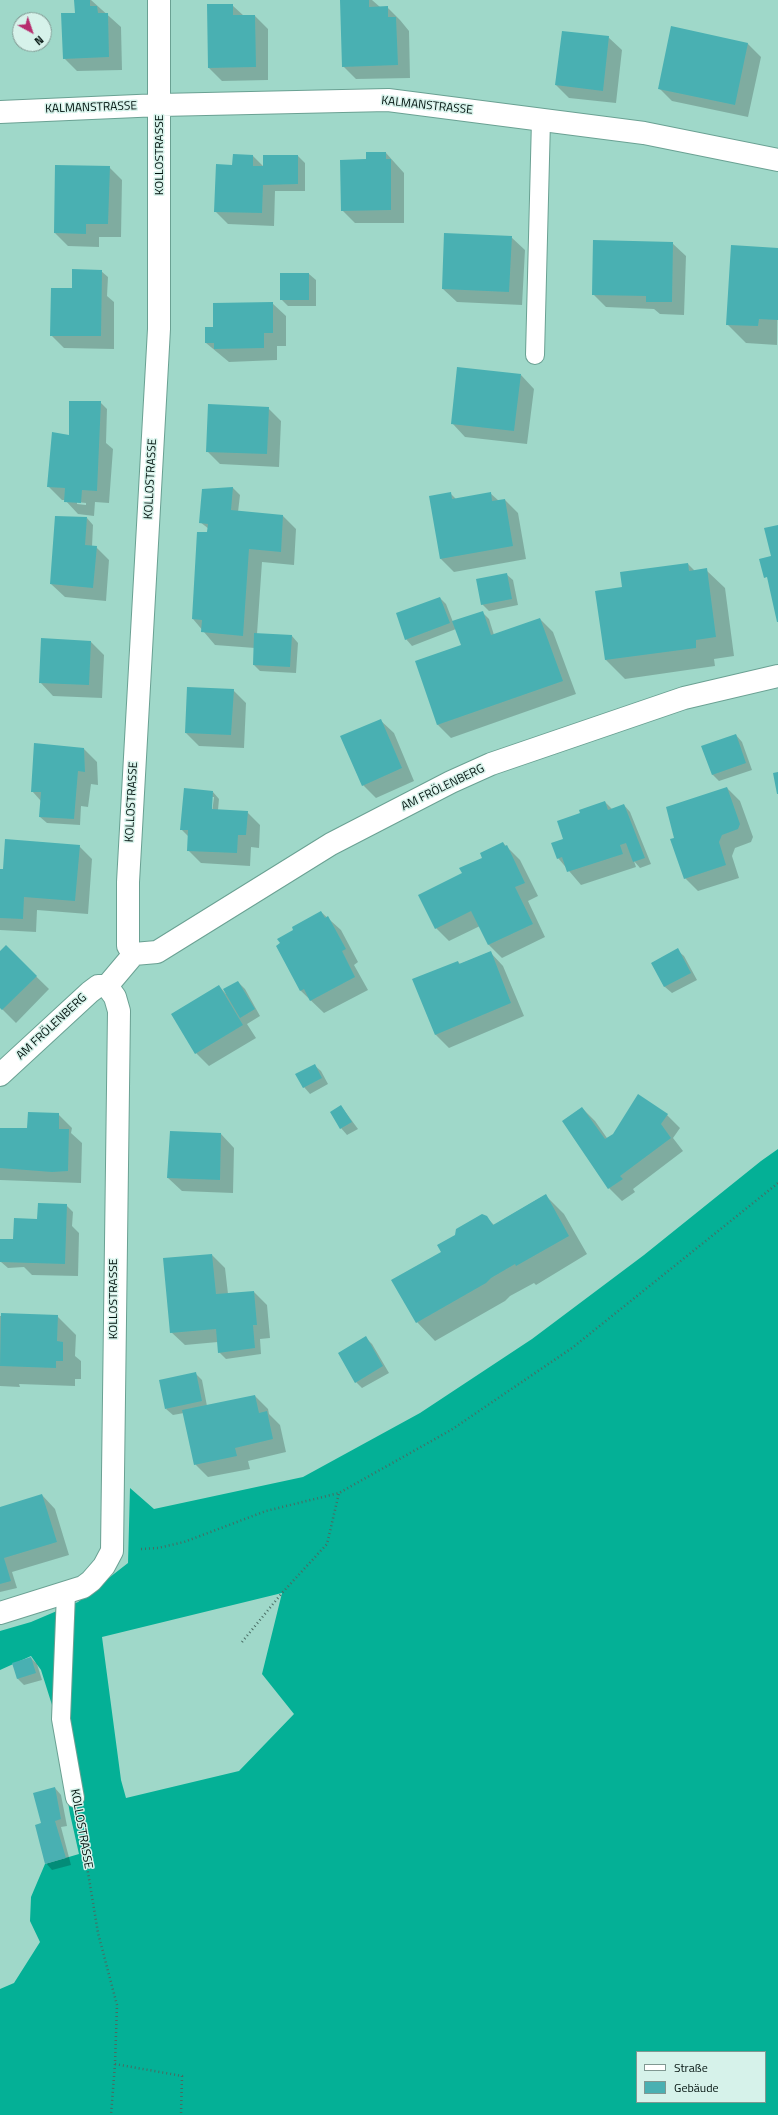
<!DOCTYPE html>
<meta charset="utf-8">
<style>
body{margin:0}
#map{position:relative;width:778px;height:2115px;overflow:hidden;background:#9fd8c9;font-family:"Titillium Web",sans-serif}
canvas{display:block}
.legend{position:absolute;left:636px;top:2051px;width:130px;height:52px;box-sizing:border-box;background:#d6f2ea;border:1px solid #809892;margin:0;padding:5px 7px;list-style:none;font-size:12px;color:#00110d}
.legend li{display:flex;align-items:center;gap:8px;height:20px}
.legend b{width:20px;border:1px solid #809892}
.north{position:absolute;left:12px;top:12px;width:40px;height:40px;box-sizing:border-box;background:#d6f2ea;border:1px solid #809892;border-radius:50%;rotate:140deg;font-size:11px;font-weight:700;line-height:16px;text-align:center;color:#00110d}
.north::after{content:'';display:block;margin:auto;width:14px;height:18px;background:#b72e6e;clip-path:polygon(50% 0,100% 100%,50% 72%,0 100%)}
</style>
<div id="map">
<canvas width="778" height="2115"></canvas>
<ul class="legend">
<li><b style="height:5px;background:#fff"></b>Straße</li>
<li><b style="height:11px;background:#49b0b2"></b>Gebäude</li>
</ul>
<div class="north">N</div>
</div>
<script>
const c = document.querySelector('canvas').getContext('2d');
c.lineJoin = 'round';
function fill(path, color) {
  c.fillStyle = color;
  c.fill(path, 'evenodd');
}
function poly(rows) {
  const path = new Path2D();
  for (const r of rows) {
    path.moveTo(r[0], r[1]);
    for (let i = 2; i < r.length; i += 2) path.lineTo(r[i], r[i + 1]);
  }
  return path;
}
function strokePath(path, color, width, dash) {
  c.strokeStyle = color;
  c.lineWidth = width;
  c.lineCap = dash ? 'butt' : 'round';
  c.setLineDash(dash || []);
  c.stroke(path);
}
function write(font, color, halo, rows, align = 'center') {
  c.font = font + ' "Titillium Web",sans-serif';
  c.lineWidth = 3;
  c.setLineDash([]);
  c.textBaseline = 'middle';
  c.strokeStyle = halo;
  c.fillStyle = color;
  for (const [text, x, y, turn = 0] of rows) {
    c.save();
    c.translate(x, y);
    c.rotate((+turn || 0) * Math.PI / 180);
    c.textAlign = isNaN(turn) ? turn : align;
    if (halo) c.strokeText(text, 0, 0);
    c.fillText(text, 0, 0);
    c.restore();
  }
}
fill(poly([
 [778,1149,778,2115,0,2115,0,1989,14,1983,40,1942,30,1921,31,1897,45,1864,79,1854,70,1814,52,1705,41,1670,31,1656,0,1670,0,1631,31,1622,78,1602,128,1563,130,1488,154,1509,303,1477,420,1413,532,1339,644,1255,761,1161],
 [282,1593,262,1674,294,1714,239,1771,126,1798,121,1780,102,1637],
 [637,2052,765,2052,765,2102,637,2102]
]), '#04b096');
fill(poly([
 [75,0,91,0,121,27,122,70,77,71,64,58,76,14],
 [341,0,372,0,380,7,387,7,400,20,409,31,410,78,356,79,343,66],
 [232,5,244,16,255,16,268,29,268,80,222,81,209,68],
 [672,28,748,44,761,57,748,117,672,101,659,88],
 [608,37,622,50,616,103,569,98,556,85],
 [386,153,404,173,404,223,355,223,342,210,367,160],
 [253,156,264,167,298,156,305,163,305,191,275,191,274,226,228,224,215,211,233,166],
 [109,167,122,180,121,237,99,237,99,247,68,246,55,233],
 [511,237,525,250,522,305,457,302,443,289],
 [672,243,686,256,684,315,660,314,654,309,606,307,593,294],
 [778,249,777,345,746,343,727,324],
 [101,271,108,277,107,296,114,302,114,349,64,348,51,335,73,289],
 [281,274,309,274,316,280,316,306,288,306,281,299],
 [272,303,286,316,286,346,277,346,277,360,229,362,206,343,214,327],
 [521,375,534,389,527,444,465,437,452,423],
 [100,402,107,409,106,443,113,449,109,503,95,502,94,516,78,514,65,500,62,500,48,486,70,436],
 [77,502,86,503,86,505,77,504],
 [268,408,281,421,279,467,220,464,207,451],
 [233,488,240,495,238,512,283,516,296,529,294,565,262,562,257,634,292,636,298,643,296,673,260,671,254,665,255,648,215,645,193,619,209,529,200,522,203,490],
 [450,493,456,499,490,493,499,501,505,500,518,513,526,559,454,572,441,559,430,497],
 [87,518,93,525,92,547,96,547,109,560,106,601,65,597,51,584],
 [688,564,695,571,706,570,725,588,734,656,714,659,715,666,625,679,606,660,596,591,623,588],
 [506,574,513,580,518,605,489,611,482,604],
 [440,598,446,604,453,622,482,612,489,619,494,635,540,619,553,632,576,694,451,738,438,725,417,661,462,646,456,629,412,646,406,639],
 [91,642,104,655,102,698,53,696,40,682],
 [233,690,246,703,244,748,199,746,186,733],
 [380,720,394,733,414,781,376,798,363,785],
 [736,735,742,742,752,770,719,781,713,775,702,747],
 [84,749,97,762,98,785,91,784,88,807,81,806,80,825,47,823,40,817,41,801,32,791],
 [727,788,740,801,753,837,751,842,735,848,732,856,739,878,698,891,685,878,675,838],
 [213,792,219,799,218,810,247,812,260,825,259,848,251,847,250,866,201,863,188,850,188,836,181,829],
 [212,797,214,797,212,813,210,813],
 [605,802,612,809,624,805,630,812,651,864,640,868,634,861,636,867,581,885,558,858,564,840,581,814],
 [503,843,520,860,538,896,528,901,545,937,502,958,489,945,480,926,449,941,436,928,463,874],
 [79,846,92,859,88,914,37,910,36,932,0,930,0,870],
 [321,912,341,930,358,962,354,965,368,990,324,1013,301,991,277,946,294,930],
 [6,947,49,989,16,1023,0,1007,0,952],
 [677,950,684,956,697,980,672,993,665,987,652,963],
 [490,952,503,966,524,1016,449,1048,436,1035,414,979,458,962,460,964],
 [238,982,245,989,260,1016,247,1024,256,1038,209,1066,196,1053,219,986,226,994],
 [314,1065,321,1071,328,1084,310,1094,304,1087],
 [341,1106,358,1129,347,1135,341,1128],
 [582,1108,595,1121,607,1138,667,1115,680,1128,673,1138,683,1151,633,1189,635,1192,622,1201,609,1188],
 [58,1114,72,1128,71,1133,82,1143,81,1183,0,1180,0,1128,28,1129],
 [171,1132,221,1134,234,1148,233,1193,182,1191,168,1178],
 [545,1195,564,1214,587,1254,536,1285,534,1283,510,1296,505,1301,435,1341,417,1322,442,1252,486,1217,494,1225],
 [66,1205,73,1212,72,1226,79,1233,78,1276,32,1275,24,1267,8,1268,1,1262,13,1240,40,1220],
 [212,1255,225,1268,228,1294,254,1292,267,1305,270,1338,260,1339,261,1354,226,1359,219,1352,218,1342,185,1345,171,1332],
 [0,1316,57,1316,76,1335,75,1356,81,1361,81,1379,75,1379,75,1386,19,1384,20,1387,0,1386],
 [366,1338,372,1344,389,1373,362,1388,356,1382],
 [195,1373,202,1380,207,1406,255,1396,268,1409,269,1414,280,1425,286,1452,248,1461,250,1469,208,1477,195,1464,184,1413,173,1415,166,1409],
 [42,1495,55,1509,69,1555,12,1572,17,1588,0,1592,0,1509],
 [31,1658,37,1664,42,1680,24,1685,18,1679,13,1664],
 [55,1788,61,1795,67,1826,61,1827,71,1865,52,1870,46,1863,42,1823]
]), '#0003');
fill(poly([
 [74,0,90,0,90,6,97,6,98,13,108,13,109,57,63,59,61,13,75,13],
 [340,0,369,0,369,7,388,6,388,17,396,17,398,65,342,67],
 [207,4,233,4,233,15,255,15,256,67,208,68],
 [671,26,748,43,735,105,658,89],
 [562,31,609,36,603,91,555,85],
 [366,152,386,152,386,159,391,159,391,210,341,211,340,160,366,159],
 [233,154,253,155,253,166,263,166,263,155,298,155,298,184,263,185,262,213,214,212,216,164,232,165],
 [55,165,110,166,108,224,86,224,86,234,54,233],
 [444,233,512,236,509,292,442,289],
 [593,240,673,242,672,302,646,302,646,296,592,295],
 [731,245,778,248,778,320,759,319,758,326,726,325],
 [72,269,102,270,101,336,50,336,51,288,72,288],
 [280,273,309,273,309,300,280,300],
 [273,302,273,333,264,333,264,348,214,349,214,343,205,343,205,327,213,327,213,303],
 [457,367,521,374,514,431,451,424],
 [69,401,101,401,97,491,82,490,81,503,64,502,65,488,47,487,52,432,69,435],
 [208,404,269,407,267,454,206,452],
 [233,487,231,510,283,515,281,552,249,549,243,636,201,632,202,620,192,619,197,532,207,532,208,524,199,523,202,489],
 [451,492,452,499,491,492,492,501,505,499,513,546,440,559,429,496],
 [55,516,87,517,85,545,97,546,93,588,50,584],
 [778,525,778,622,777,622,767,577,764,578,759,559,771,556,764,528],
 [688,563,689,571,707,568,716,637,696,640,696,648,605,660,595,591,622,587,620,572],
 [507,573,512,599,481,605,476,579],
 [440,597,450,623,405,640,396,613],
 [483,611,491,635,540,618,563,681,437,725,415,661,461,645,452,621],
 [254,633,292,635,290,667,253,665],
 [41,638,91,641,89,685,39,683],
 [187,687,234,689,231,735,185,733],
 [381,719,402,768,362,786,340,736],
 [736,734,746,763,712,775,701,746],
 [34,743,84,748,85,772,78,771,74,819,39,817,41,792,31,792],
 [778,772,778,794,777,794,773,773],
 [727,787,740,824,738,829,722,835,719,842,726,865,684,879,670,839,674,838,666,807],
 [184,788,213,791,212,809,248,811,246,835,238,835,237,853,187,851,188,830,180,830],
 [605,801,608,810,624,804,645,858,633,862,626,843,620,845,623,854,567,872,562,857,557,859,551,843,563,839,557,821,580,813,579,810],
 [5,839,80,845,75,901,24,897,23,919,0,918,0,869,3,869],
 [503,842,505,846,507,845,525,883,515,887,533,924,488,945,471,911,435,929,418,895,462,873,459,868,482,858,480,853],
 [321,911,325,918,328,916,346,949,342,951,355,977,310,1001,304,989,300,991,276,946,280,943,277,939,293,930,292,927],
 [6,945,37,976,2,1010,0,1008,0,951],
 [678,948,691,973,664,987,651,963],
 [491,951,511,1003,435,1035,412,979,458,961,459,964],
 [238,981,255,1009,240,1018,223,989],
 [219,985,243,1025,195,1054,171,1014],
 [315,1064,322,1078,303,1088,295,1074],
 [638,1094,668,1114,661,1124,671,1138,620,1176,623,1179,608,1189,562,1121,582,1107,605,1139,613,1134],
 [341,1105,352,1122,340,1129,330,1112],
 [28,1112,59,1113,59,1129,69,1129,68,1171,52,1172,0,1168,0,1128,27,1128],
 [170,1131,221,1133,220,1180,167,1178],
 [546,1194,569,1236,516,1266,515,1264,491,1278,486,1283,416,1323,391,1280,441,1252,437,1245,455,1235,456,1229,482,1214,487,1216,493,1225],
 [38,1203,67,1204,65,1264,0,1262,0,1239,13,1239,14,1218,37,1219],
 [212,1254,216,1294,254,1291,257,1325,253,1325,255,1348,218,1353,216,1329,170,1333,163,1258],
 [1,1313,58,1315,57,1341,63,1342,63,1361,56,1361,56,1368,0,1366],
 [366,1336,383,1366,355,1383,338,1353],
 [196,1372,202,1401,165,1409,159,1380],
 [255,1395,259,1413,267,1411,273,1439,235,1448,237,1456,194,1465,182,1410],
 [42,1494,57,1542,4,1558,11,1581,0,1584,0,1507],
 [31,1657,36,1673,17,1679,12,1663],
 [55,1787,61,1819,55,1821,66,1858,45,1864,35,1825,41,1823,33,1793]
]), '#49b0b2');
const lane = poly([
 [535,355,541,120],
 [66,1593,61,1719,75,1798]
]);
const street = poly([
 [0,112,160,105,388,100,644,133,778,160],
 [134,954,128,946,128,882,159,329,159,0],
 [134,954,157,952,331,844,451,782,491,764,684,698,778,676],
 [107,986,134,954],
 [0,1075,90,992,98,986,107,986],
 [0,1613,83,1587,91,1581,104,1566,112,1551,119,1011,115,997,107,986]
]);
strokePath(lane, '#6aa193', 20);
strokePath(street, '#6aa193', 24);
strokePath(poly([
 [141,1549,158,1548,184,1542,266,1511,339,1493,451,1430,572,1348,778,1183],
 [242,1642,282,1593,327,1544,339,1493],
 [80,1824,98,1933,117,2005,115,2064,111,2115],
 [115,2064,182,2076,181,2115]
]), '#486b62', 2.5, [1, 3]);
strokePath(lane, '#fff', 18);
strokePath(street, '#fff', 22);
write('12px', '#00110d', '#d6f2ea', [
 ["KALMANSTRASSE",427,106,6],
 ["KALMANSTRASSE",91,108,-2],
 ["KOLLOSTRASSE",160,155,-90],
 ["KOLLOSTRASSE",151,479,-87],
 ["AM FRÖLENBERG",443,788,-26],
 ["KOLLOSTRASSE",132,802,-87],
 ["AM FRÖLENBERG",52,1027,-43],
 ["KOLLOSTRASSE",114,1299,-90],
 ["KOLLOSTRASSE",81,1829,80]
]);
</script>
